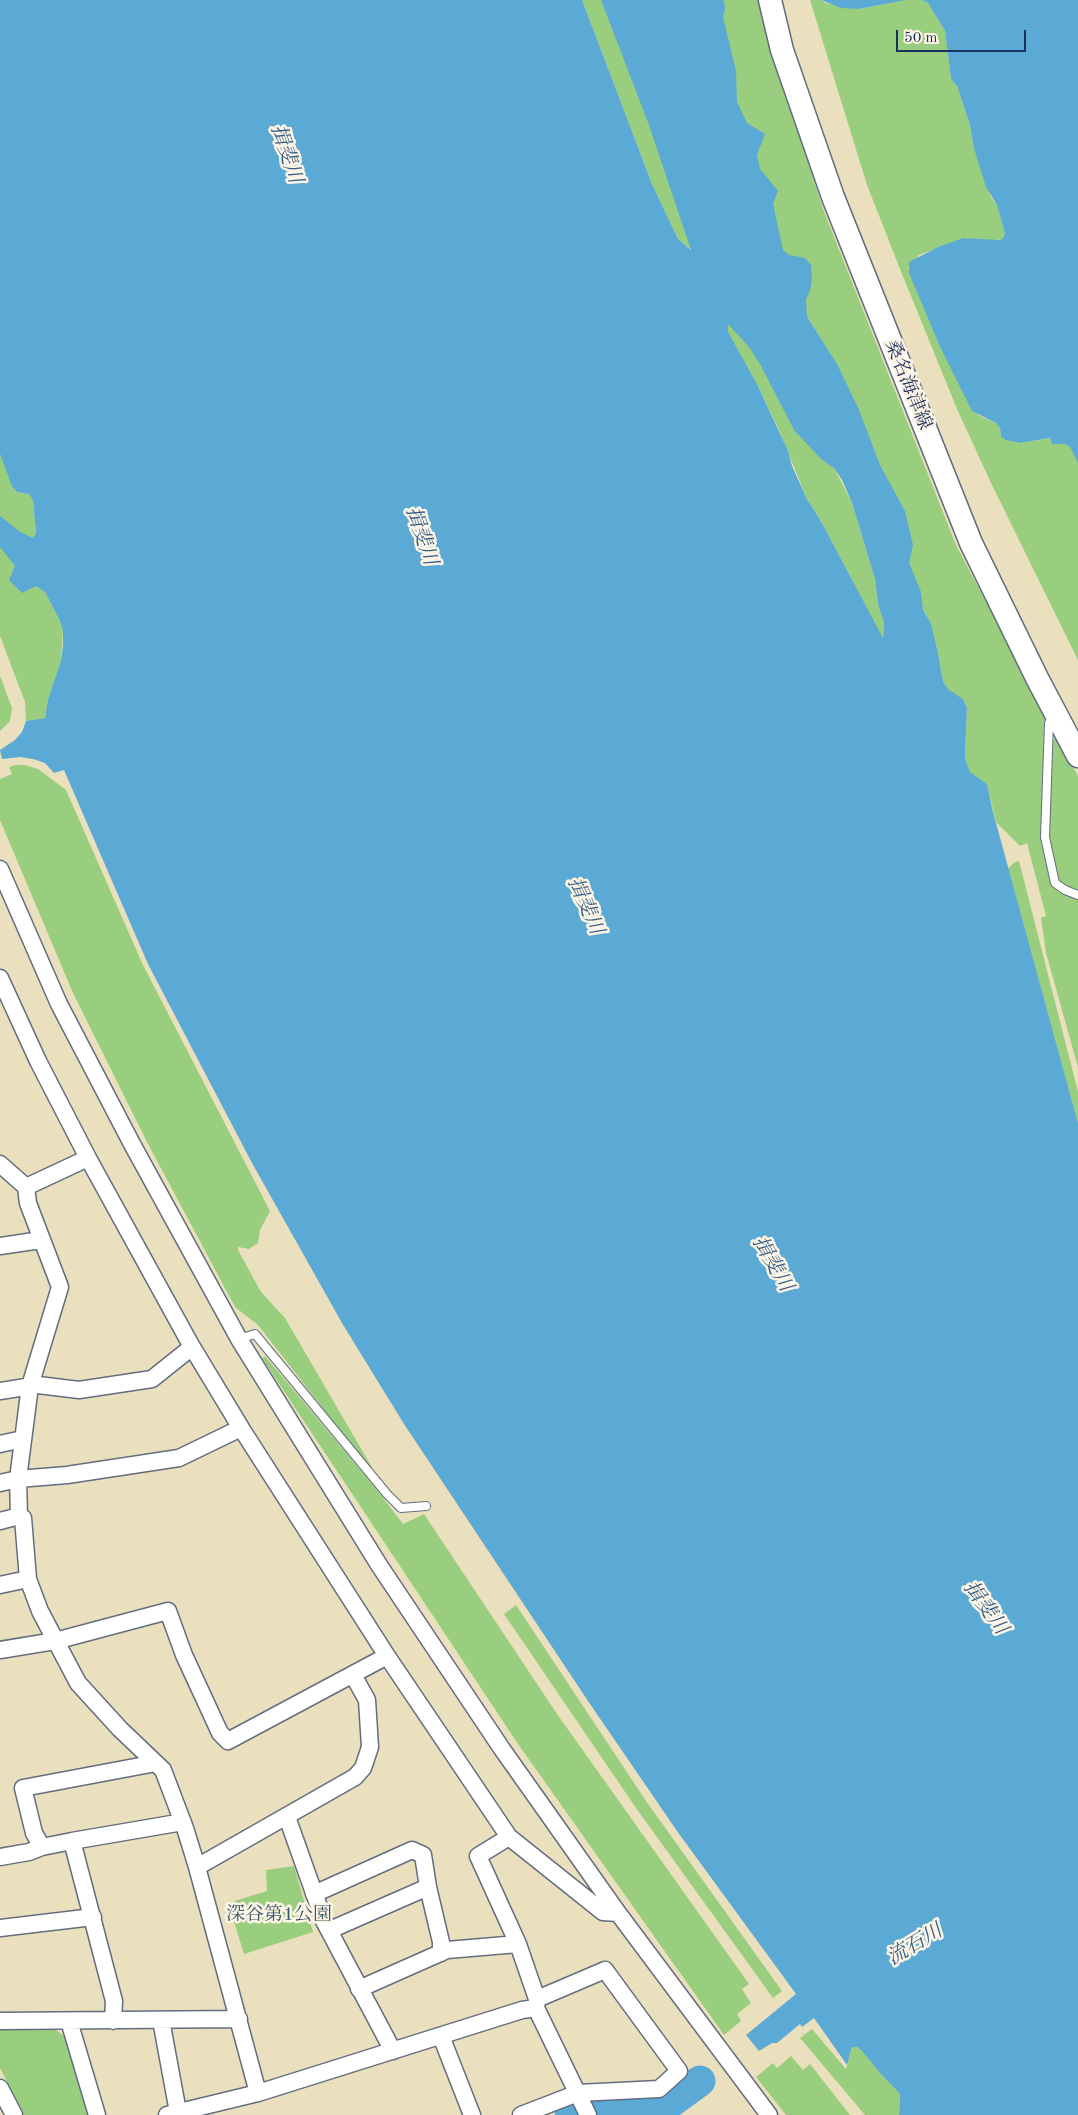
<!DOCTYPE html>
<meta charset="utf-8">
<style>
body{margin:0}
#map{position:relative;width:1078px;height:2115px;overflow:hidden;background:#eae0bd;font-family:"Old Standard TT",serif}
canvas{display:block}
.scale{position:absolute;left:896px;top:30px;width:130px;height:22px;box-sizing:border-box;border:2px solid #1b2f5e;border-top:0;padding-left:6px;font-size:15px;line-height:18px;white-space:nowrap;color:#1b2f5e;-webkit-text-stroke:4px #fcf5e5;paint-order:stroke}
</style>
<div id="map">
<canvas width="1078" height="2115"></canvas>
<div class="scale">50 m</div>
</div>
<script>
const c = document.querySelector('canvas').getContext('2d');
c.lineJoin = 'round';
function fill(path, color) {
  c.fillStyle = color;
  c.fill(path, 'evenodd');
}
function poly(rows) {
  const path = new Path2D();
  for (const r of rows) {
    path.moveTo(r[0], r[1]);
    for (let i = 2; i < r.length; i += 2) path.lineTo(r[i], r[i + 1]);
  }
  return path;
}
function strokePath(path, color, width, dash) {
  c.strokeStyle = color;
  c.lineWidth = width;
  c.lineCap = dash ? 'butt' : 'round';
  c.setLineDash(dash || []);
  c.stroke(path);
}
function write(font, color, halo, rows, align = 'center') {
  c.font = font + ' "Old Standard TT","Noto Serif JP",serif';
  c.lineWidth = 5;
  c.setLineDash([]);
  c.textBaseline = 'middle';
  c.strokeStyle = halo;
  c.fillStyle = color;
  for (const [text, x, y, turn = 0] of rows) {
    c.save();
    c.translate(x, y);
    c.rotate((+turn || 0) * Math.PI / 180);
    c.textAlign = isNaN(turn) ? turn : align;
    if (halo) c.strokeText(text, 0, 0);
    c.fillText(text, 0, 0);
    c.restore();
  }
}
fill(poly([
 [582,0,619,0,834,468,852,503,875,579,878,604,884,623,883,639,822,523,807,499,778,428,758,386,727,332,692,250,678,239,652,184],
 [693,0,758,0,823,209,956,545,1045,714,1044,728,1048,738,1059,740,1078,776,1078,1067,1046,953,1041,918,1046,916,1027,843,1020,846,996,822,987,784,969,772,965,759,967,708,963,699,947,689,943,682,938,653,931,623,923,610,792,304],
 [810,0,821,0,825,3,859,9,903,0,922,0,928,3,945,31,951,79,957,86,970,125,974,149,991,197,997,205,1005,234,1002,239,992,241,963,238,919,255,908,268,940,347,978,415,996,423,1000,428,1001,437,1020,443,1051,438,1052,444,1065,444,1070,447,1075,455,1078,463,1078,660,991,483,957,409,900,269,867,185],
 [0,454,17,492,29,494,33,501,36,533,33,538,36,585,45,592,60,621,63,631,61,661,48,699,45,718,26,721,25,702,0,636],
 [0,676,12,708,10,721,0,731],
 [16,765,25,765,38,769,66,790,143,965,270,1211,260,1230,258,1243,249,1249,238,1247,238,1250,261,1292,285,1318,381,1483,258,1325,235,1307,147,1142,73,993,0,820,0,779,12,774,9,767],
 [1019,861,1078,1092,1078,1123,1008,868,1015,862],
 [265,1356,377,1490,403,1524,424,1514,557,1714,749,1984,742,1989,751,2003,737,2014,741,2021,724,2035,518,1744,262,1358],
 [516,1605,646,1801,782,1991,773,1998,636,1808,504,1614],
 [294,1866,313,1932,244,1954,228,1903,267,1891,266,1870],
 [0,2029,56,2030,64,2036,88,2115,24,2115,0,2068],
 [812,2029,846,2069,852,2047,857,2047,862,2051,880,2073,900,2094,899,2115,865,2115,800,2038],
 [791,2056,803,2070,810,2064,850,2115,786,2115,756,2077,773,2063,777,2068]
]), '#99ce7e');
fill(poly([
 [0,0,582,0,652,184,678,239,691,250,649,125,601,0,724,0,725,9,723,17,736,71,737,102,747,123,765,134,757,155,760,169,778,191,773,204,783,250,789,255,805,258,811,265,812,278,810,291,806,299,807,317,837,364,859,410,880,465,905,511,913,545,909,563,921,592,923,610,931,623,938,653,943,682,948,689,963,699,967,708,965,759,970,772,987,784,993,812,1078,1123,1078,2115,899,2115,900,2094,880,2073,862,2051,857,2047,852,2047,847,2065,814,2018,802,2027,800,2024,777,2043,772,2043,759,2051,746,2035,796,1994,677,1831,588,1701,404,1424,342,1323,252,1163,148,964,64,770,54,773,45,763,33,759,20,757,2,759,0,750,15,740,22,732,26,721,45,718,48,699,61,661,63,645,63,631,60,621,45,592,36,586,22,593,9,580,15,566,0,547,0,516,20,532,33,538,36,533,33,501,29,494,17,492,12,486,0,454],
 [728,324,749,347,760,364,794,430,822,460,834,468,842,480,852,503,875,579,878,604,884,623,883,638,822,523,807,499,792,466,788,451,758,386,728,332],
 [821,0,905,0,859,9,841,8],
 [922,0,1078,0,1078,463,1070,447,1065,444,1052,444,1050,438,1020,443,1006,440,1001,437,1000,428,996,423,972,411,940,347,909,273,909,262,938,247,963,238,999,240,1002,239,1005,234,997,205,986,187,974,149,970,125,957,86,951,79,945,31,928,3]
]), '#5ba9d5');
strokePath(poly([
 [570,2115,581,2113,654,2108,670,2103,700,2081]
]), '#5ba9d5', 31);
const lane = poly([
 [1056,718,1049,723,1045,837,1055,883,1065,890,1078,895],
 [239,1339,255,1334,387,1494,401,1508,426,1506]
]);
const street = poly([
 [0,869,59,1004,132,1144,239,1339,379,1565,502,1749,618,1913,769,2115],
 [0,978,38,1061,88,1158,192,1347,241,1428,387,1656,509,1837,478,1856,518,1944,537,1999,536,2008],
 [0,1164,26,1187,28,1203,60,1287,30,1386,18,1479,19,1516,23,1518,28,1579,40,1611,78,1683,120,1729,163,1770,185,1828,197,1867,258,2093],
 [26,1187,88,1158],
 [0,1246,41,1240],
 [0,1391,38,1385,79,1390,152,1379,192,1347],
 [0,1444,23,1439],
 [0,1483,18,1479,67,1475,179,1458,241,1428],
 [0,1521,19,1516],
 [0,1585,28,1579],
 [0,1650,55,1641,168,1611,184,1655,220,1733,228,1741,387,1656],
 [287,1817,324,1921,393,2051],
 [509,1837,603,1912,618,1913],
 [72,1841,114,2001,113,2021],
 [42,1847,34,1833,23,1788,156,1763],
 [0,1857,29,1852,42,1847,72,1841,183,1822],
 [197,1867,355,1777,363,1768,370,1747,367,1700,353,1675],
 [428,1887,441,1942,441,1953],
 [314,1894,412,1850,423,1855,428,1887,330,1930],
 [0,1928,93,1917],
 [359,1989,447,1950,518,1944],
 [161,2020,178,2112],
 [0,2021,239,2019],
 [69,2021,97,2115],
 [441,2036,472,2115],
 [0,2088,14,2115],
 [167,2115,258,2093,522,2010,536,2008,588,2115],
 [521,2115,578,2093,659,2089,679,2071,605,1970,537,1999]
]);
const secondary = poly([
 [770,0,782,50,833,197,971,543,1037,678,1078,756]
]);
strokePath(lane, '#636d7f', 10);
strokePath(street, '#636d7f', 19);
strokePath(secondary, '#636d7f', 25);
strokePath(lane, '#fff', 8);
strokePath(street, '#fff', 16);
strokePath(secondary, '#fff', 22);
write('19px', '#1b2f5e', '#fcf5e5', [
 ["桑名海津線",908,385,68]
]);
write('19px', '#3a5766', '#fcf5e5', [
 ["深谷第1公園",279,1915]
]);
write('italic 20px', '#315a88', '#fcf5e5', [
 ["揖斐川",286,154,71],
 ["揖斐川",421,536,71],
 ["揖斐川",585,906,66],
 ["揖斐川",772,1264,60],
 ["揖斐川",985,1608,54],
 ["流石川",915,1945,-31]
]);
</script>
